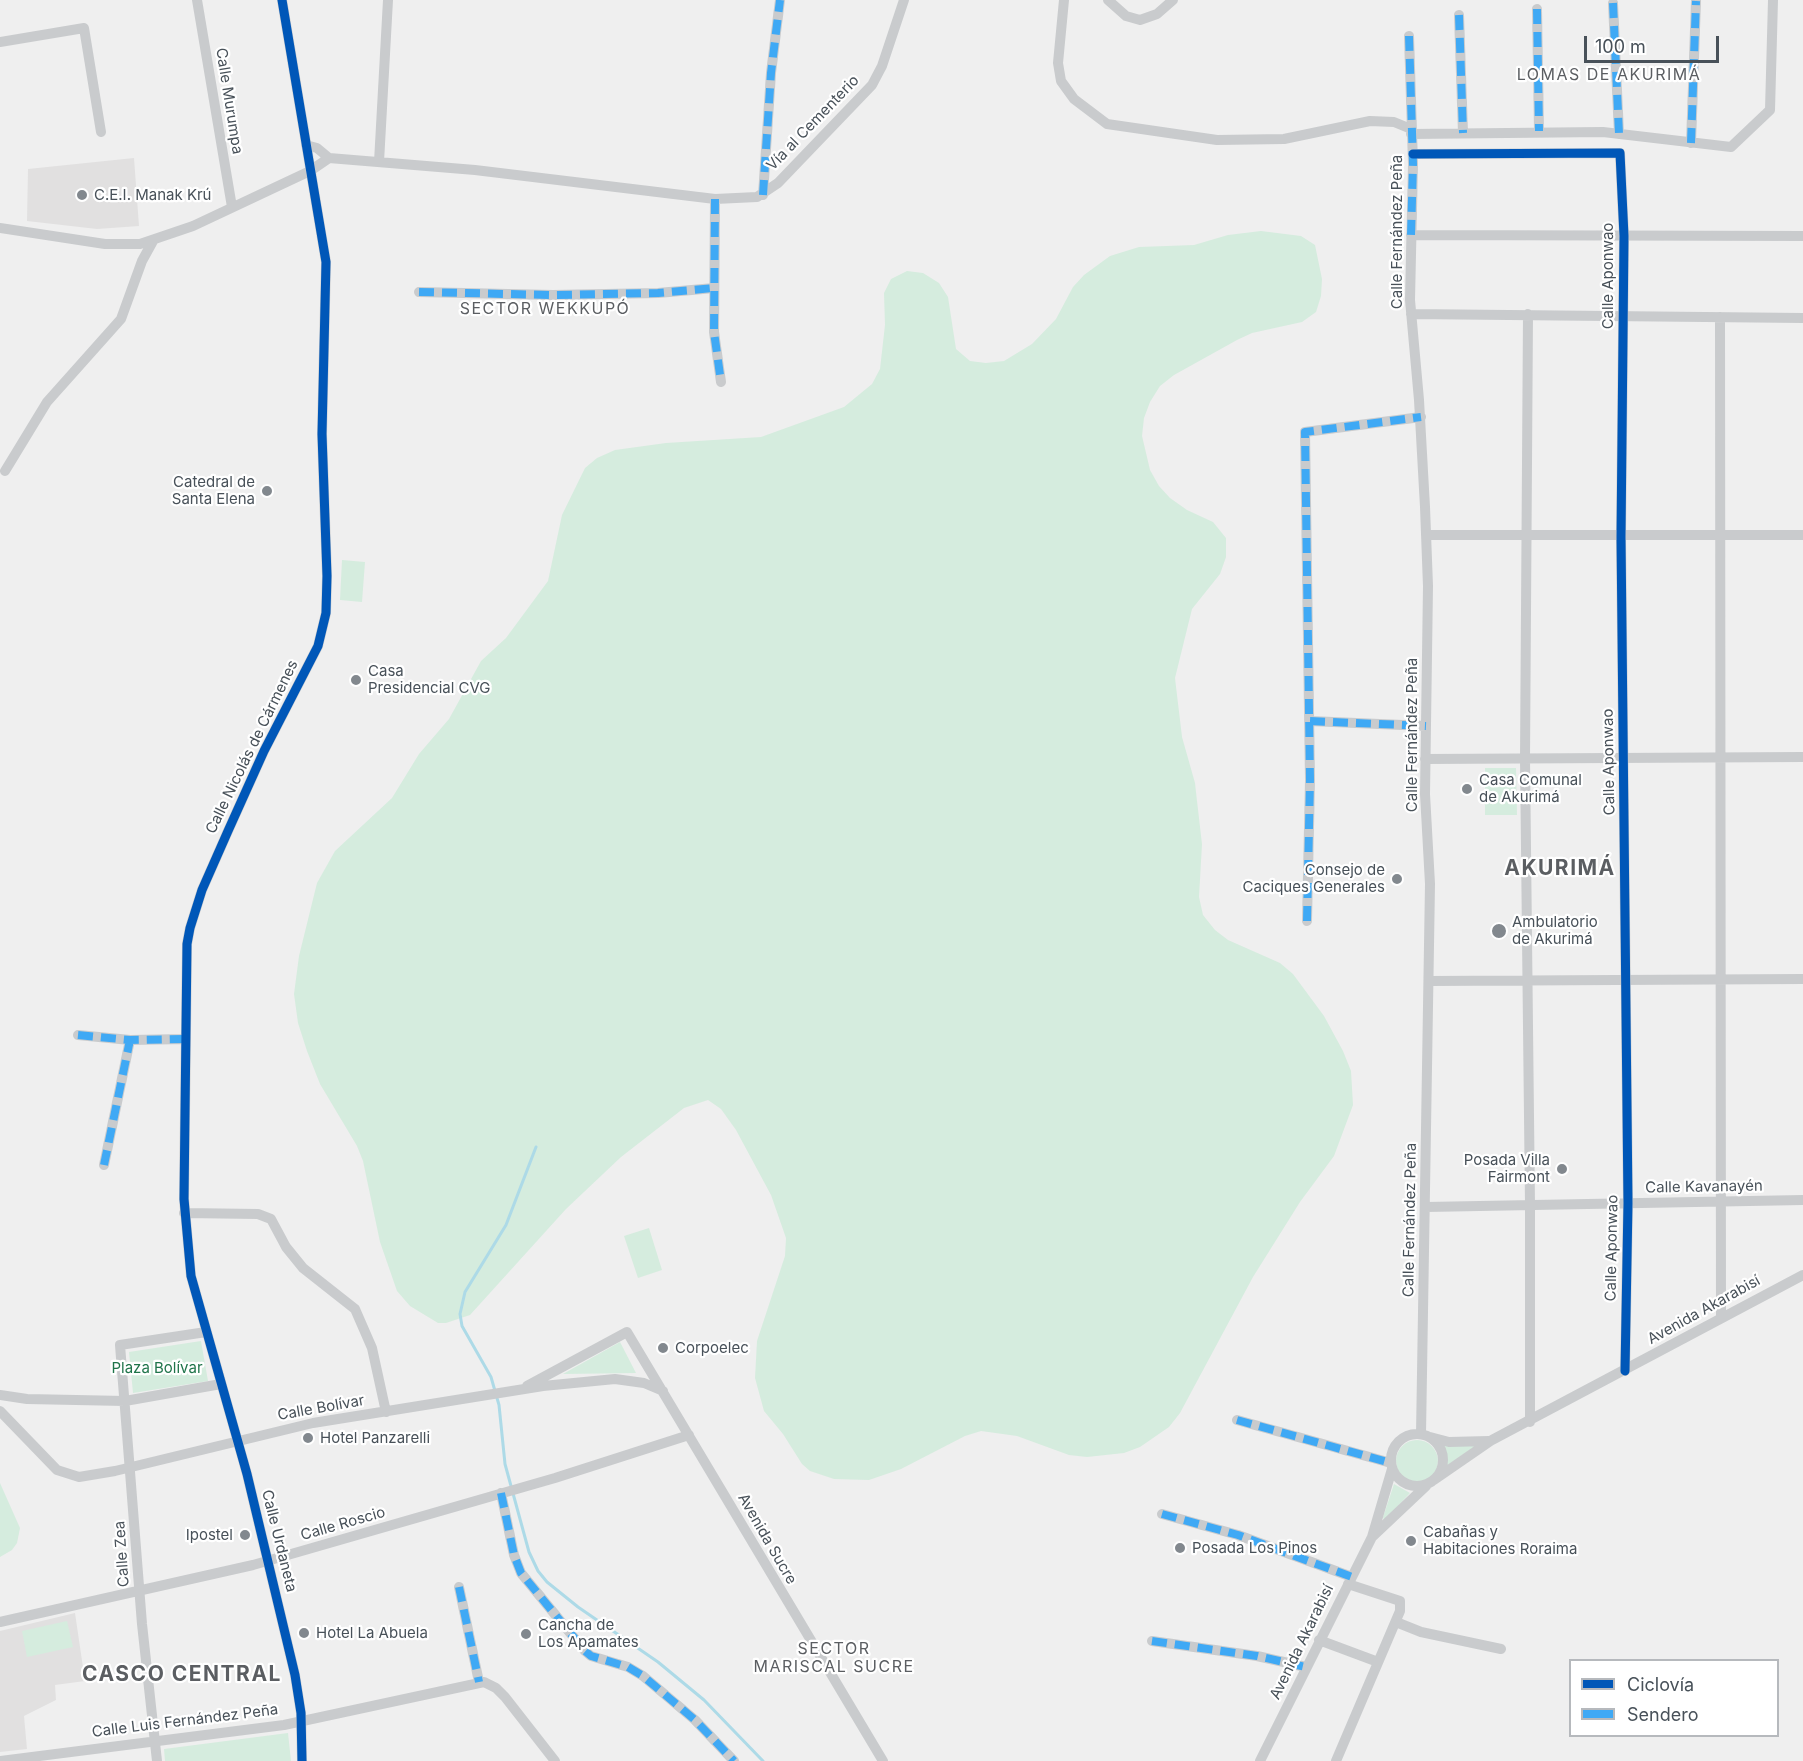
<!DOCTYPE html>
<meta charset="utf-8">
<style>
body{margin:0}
#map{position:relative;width:1803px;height:1761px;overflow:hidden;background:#efefef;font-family:Inter,sans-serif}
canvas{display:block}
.legend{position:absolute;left:1569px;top:1659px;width:210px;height:78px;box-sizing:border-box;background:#fff;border:2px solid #b6b9bd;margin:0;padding:8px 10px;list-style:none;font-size:18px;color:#485159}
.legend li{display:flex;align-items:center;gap:12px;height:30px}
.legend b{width:30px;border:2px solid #b6b9bd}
.scale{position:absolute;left:1584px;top:36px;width:135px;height:27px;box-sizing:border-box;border:3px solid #485159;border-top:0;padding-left:8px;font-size:18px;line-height:21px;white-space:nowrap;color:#485159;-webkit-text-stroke:4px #fff;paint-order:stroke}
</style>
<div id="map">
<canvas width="1803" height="1761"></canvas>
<ul class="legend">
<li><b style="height:8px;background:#0057b8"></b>Ciclovía</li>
<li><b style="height:8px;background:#3fa9f5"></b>Sendero</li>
</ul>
<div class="scale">100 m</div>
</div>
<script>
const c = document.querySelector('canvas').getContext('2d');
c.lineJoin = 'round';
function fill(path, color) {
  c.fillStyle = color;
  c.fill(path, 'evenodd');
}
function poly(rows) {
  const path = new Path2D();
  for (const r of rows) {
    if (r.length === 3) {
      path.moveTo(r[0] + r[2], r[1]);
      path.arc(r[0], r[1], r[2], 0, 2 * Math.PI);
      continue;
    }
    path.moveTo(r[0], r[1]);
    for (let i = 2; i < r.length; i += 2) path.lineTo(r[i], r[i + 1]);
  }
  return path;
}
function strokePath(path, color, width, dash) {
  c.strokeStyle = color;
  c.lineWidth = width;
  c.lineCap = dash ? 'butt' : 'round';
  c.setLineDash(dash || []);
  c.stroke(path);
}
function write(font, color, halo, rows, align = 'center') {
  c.font = font + ' Inter,sans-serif';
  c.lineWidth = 4.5;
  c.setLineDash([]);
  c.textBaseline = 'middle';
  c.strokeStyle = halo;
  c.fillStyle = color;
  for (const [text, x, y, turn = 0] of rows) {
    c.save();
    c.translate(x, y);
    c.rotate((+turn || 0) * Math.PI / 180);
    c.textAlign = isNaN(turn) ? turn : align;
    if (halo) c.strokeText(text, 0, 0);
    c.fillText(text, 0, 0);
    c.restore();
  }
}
fill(poly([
 [134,158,139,226,97,229,27,221,28,169],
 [75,1613,85,1681,55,1685,56,1700,24,1716,27,1749,0,1752,0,1631]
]), '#e1e0e0');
fill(poly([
 [1261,231,1301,236,1315,245,1322,279,1321,296,1316,312,1302,322,1252,333,1237,340,1174,375,1160,386,1150,402,1144,418,1142,436,1150,470,1159,486,1170,498,1187,510,1213,522,1226,538,1226,557,1220,574,1192,609,1175,678,1182,737,1195,783,1197,801,1202,844,1199,897,1203,915,1215,930,1228,940,1280,963,1293,974,1324,1016,1343,1051,1351,1071,1353,1105,1334,1156,1300,1202,1253,1277,1180,1413,1169,1427,1140,1447,1124,1453,1087,1457,1069,1455,1017,1436,981,1431,965,1436,901,1469,869,1480,834,1479,810,1471,802,1464,783,1434,764,1411,755,1378,757,1341,785,1256,786,1238,771,1195,736,1130,721,1109,708,1100,684,1108,621,1157,566,1209,470,1315,446,1323,438,1323,410,1306,397,1291,380,1242,363,1161,357,1146,320,1084,307,1051,298,1023,294,994,299,956,317,883,335,851,392,798,419,754,449,719,481,661,506,638,548,581,562,515,585,468,597,458,615,450,666,443,761,437,844,407,872,384,880,369,885,325,884,293,891,279,907,271,923,273,939,283,948,297,956,349,970,361,986,363,1004,361,1032,344,1056,319,1073,287,1084,275,1110,256,1139,247,1194,245,1228,235],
 [342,560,365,562,362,602,340,600],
 [1516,768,1517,815,1485,815,1485,768],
 [649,1228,662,1270,638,1278,624,1236],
 [201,1341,208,1381,133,1393,129,1352],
 [620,1342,636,1373,563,1374],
 [1417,1461,21],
 [1442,1445,1477,1445,1445,1467,1446,1455],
 [0,1483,20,1528,17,1543,12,1550,0,1557],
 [1394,1484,1410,1493,1384,1521,1383,1517],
 [67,1621,73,1647,27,1657,22,1631],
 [288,1733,291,1761,165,1761,164,1749]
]), '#d5ecde');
strokePath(poly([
 [536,1147,506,1225,465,1292,460,1314,462,1326,491,1377,499,1405,505,1464,529,1552,538,1571,547,1582,578,1607,658,1662,704,1700,763,1761]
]), '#addae7', 3);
strokePath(poly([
 [197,0,232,207],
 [282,0,326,262,322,434,327,576,326,613,318,646,264,751,228,831,202,890,190,928,187,944,184,1199,191,1276,247,1474,295,1675,301,1713,302,1761],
 [1064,0,1058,63,1061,81,1074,99,1107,124,1217,140,1284,139,1370,121,1394,122,1411,129],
 [1108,0,1126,16,1140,20,1157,14,1173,0],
 [1613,3,1619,134],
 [1537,9,1539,131],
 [1459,15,1463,133],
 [1409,36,1413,164,1410,300,1419,400,1425,507,1428,586,1425,794,1430,884,1421,1434],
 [0,42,84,28,101,132],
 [1411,134,1603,132,1731,147,1770,110,1773,0],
 [1691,143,1696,1],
 [306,145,317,148,329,158,475,170,715,199,757,197,778,183,872,85,882,66,904,0],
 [1413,154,1620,153,1624,236,1621,537,1628,1203,1625,1371],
 [379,162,388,0],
 [763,195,771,73,780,0],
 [715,199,714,332,721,382],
 [0,228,105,244,140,244,193,226,310,171,329,158],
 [1411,235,1803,236],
 [419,292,553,295,658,293,714,288],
 [1411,314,1803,318],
 [1528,314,1525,759,1530,1205,1530,1422],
 [1720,317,1721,1318],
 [5,471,47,402,121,319,142,261,153,241],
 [1426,535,1803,535],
 [1310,721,1426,726],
 [1425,759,1803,757],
 [1307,921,1310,780,1305,432,1421,417],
 [1430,981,1803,979],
 [78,1035,130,1040,186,1039],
 [104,1165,130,1040],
 [1426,1207,1803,1200],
 [184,1213,258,1214,271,1219,286,1247,303,1268,355,1309,372,1348,386,1412],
 [527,1386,627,1332,883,1761],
 [0,1395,27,1399,125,1401,221,1384],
 [0,1411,57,1470,79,1477,115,1471,313,1423,543,1386,615,1379,644,1383,663,1391],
 [1237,1420,1391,1463],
 [1417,1460,26],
 [1430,1437,1449,1442,1489,1441],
 [1434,1480,1492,1440,1803,1275],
 [501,1493,514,1555,521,1573,585,1651,591,1656,628,1667,643,1676,695,1720,734,1761],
 [1162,1514,1238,1535,1352,1577],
 [1372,1537,1426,1486],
 [459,1587,479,1682],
 [0,1622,253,1565,555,1478,689,1435],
 [1396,1622,1421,1632,1501,1649],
 [1319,1640,1378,1662],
 [1152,1641,1257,1656,1306,1667],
 [0,1761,284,1725,484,1682,496,1688,505,1697,555,1761],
 [157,1761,142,1624,120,1345,206,1332],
 [1260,1761,1372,1537,1392,1469],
 [1336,1761,1400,1611,1400,1601,1348,1584]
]), '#c9cbcd', 10);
strokePath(poly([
 [1613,3,1619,134],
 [1537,9,1539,131],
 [1459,15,1463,133],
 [1409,36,1413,164,1411,235],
 [1691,143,1696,1],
 [763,195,771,73,780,0],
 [715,199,714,332,721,382],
 [419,292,553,295,658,293,714,288],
 [1310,721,1426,726],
 [1307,921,1310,780,1305,432,1421,417],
 [78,1035,130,1040,186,1039],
 [104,1165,130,1040],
 [1237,1420,1391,1463],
 [501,1493,514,1555,521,1573,585,1651,591,1656,628,1667,643,1676,695,1720,734,1761],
 [1162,1514,1238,1535,1352,1577],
 [459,1587,479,1682],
 [1152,1641,1257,1656,1306,1667]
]), '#3fa9f5', 8, [15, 8]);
strokePath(poly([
 [282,0,326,262,322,434,327,576,326,613,318,646,264,751,228,831,202,890,190,928,187,944,184,1199,191,1276,247,1474,295,1675,301,1713,302,1761],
 [1413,154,1620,153,1624,236,1621,537,1628,1203,1625,1371]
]), '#0057b8', 9);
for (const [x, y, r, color] of [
 [82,195,6,"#82888e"],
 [267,491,6,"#82888e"],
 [356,680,6,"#82888e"],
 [1467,789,6,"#82888e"],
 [1397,879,6,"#82888e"],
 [1499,931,8,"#82888e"],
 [1562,1169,6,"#82888e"],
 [663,1348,6,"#82888e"],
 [308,1438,6,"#82888e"],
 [245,1535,6,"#82888e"],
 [1411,1541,6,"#82888e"],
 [1180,1548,6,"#82888e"],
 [304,1633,6,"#82888e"],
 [526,1634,6,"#82888e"]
]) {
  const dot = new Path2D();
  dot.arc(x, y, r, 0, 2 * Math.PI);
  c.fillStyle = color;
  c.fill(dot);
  strokePath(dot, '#fff', 2);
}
write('15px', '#485159', '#fff', [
 ["Calle Murumpa",229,101,81],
 ["Vía al Cementerio",813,123,-46],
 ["Calle Fernández Peña",1397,232,-90],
 ["Calle Aponwao",1608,276,-90],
 ["Calle Fernández Peña",1412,735,-90],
 ["Calle Nicolás de Cármenes",252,747,-64],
 ["Calle Aponwao",1609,762,-91],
 ["Calle Kavanayén",1704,1187,-1],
 ["Calle Fernández Peña",1410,1220,-89],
 ["Calle Aponwao",1612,1248,-89],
 ["Avenida Akarabisí",1704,1310,-29],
 ["Calle Bolívar",321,1408,-10],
 ["Calle Roscio",343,1524,-16],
 ["Avenida Sucre",767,1539,60],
 ["Calle Urdaneta",279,1541,76],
 ["Calle Zea",122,1554,-94],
 ["Avenida Akarabisí",1302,1642,-64],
 ["Calle Luis Fernández Peña",185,1721,-7]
]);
write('15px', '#485159', '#fff', [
 ["C.E.I. Manak Krú",94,195],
 ["Catedral de",255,482,"right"],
 ["Santa Elena",255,499,"right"],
 ["Casa",368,671],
 ["Presidencial CVG",368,688],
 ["Casa Comunal",1479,780],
 ["de Akurimá",1479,797],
 ["Consejo de",1385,870,"right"],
 ["Caciques Generales",1385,887,"right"],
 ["Ambulatorio",1512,922],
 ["de Akurimá",1512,939],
 ["Posada Villa",1550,1160,"right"],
 ["Fairmont",1550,1177,"right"],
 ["Corpoelec",675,1348],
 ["Hotel Panzarelli",320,1438],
 ["Cabañas y",1423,1532],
 ["Habitaciones Roraima",1423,1549],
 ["Ipostel",233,1535,"right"],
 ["Posada Los Pinos",1192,1548],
 ["Cancha de",538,1625],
 ["Los Apamates",538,1642],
 ["Hotel La Abuela",316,1633]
], 'left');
write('15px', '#1f744a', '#fff', [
 ["Plaza Bolívar",157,1368]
]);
c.letterSpacing = '1.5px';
write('16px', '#5b5e62', '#fff', [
 ["LOMAS DE AKURIMÁ",1609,75],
 ["SECTOR WEKKUPÓ",545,309],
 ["SECTOR",834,1649],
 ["MARISCAL SUCRE",834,1667]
]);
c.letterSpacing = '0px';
c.letterSpacing = '1.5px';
write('bold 21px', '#5b5e62', '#fff', [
 ["AKURIMÁ",1560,869],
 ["CASCO CENTRAL",182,1675]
]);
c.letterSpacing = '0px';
</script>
